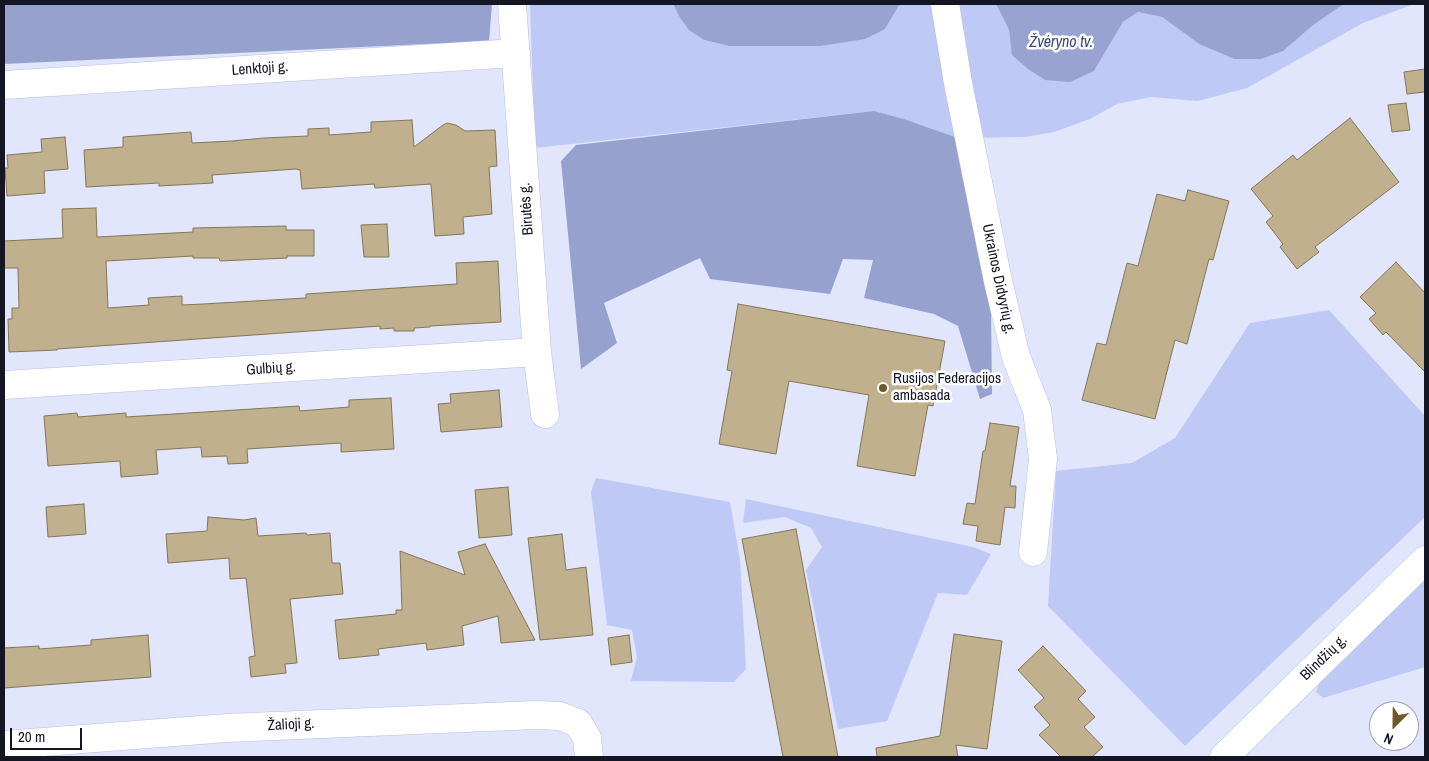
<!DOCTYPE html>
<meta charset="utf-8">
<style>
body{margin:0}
#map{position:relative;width:1429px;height:761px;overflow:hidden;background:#e1e6fc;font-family:"Archivo Narrow",sans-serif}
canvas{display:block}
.frame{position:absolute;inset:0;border:5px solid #141723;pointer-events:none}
.north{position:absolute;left:1369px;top:701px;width:50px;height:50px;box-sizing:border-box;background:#fff;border:1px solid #a1a2a7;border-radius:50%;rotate:203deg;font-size:14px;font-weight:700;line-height:20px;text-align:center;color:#141723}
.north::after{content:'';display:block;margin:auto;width:18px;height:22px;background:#6f5928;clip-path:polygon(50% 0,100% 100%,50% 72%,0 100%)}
.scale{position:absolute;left:10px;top:728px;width:72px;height:22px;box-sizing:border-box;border:2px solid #141723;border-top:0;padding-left:6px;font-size:15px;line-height:18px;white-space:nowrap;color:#141723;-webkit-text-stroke:4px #fff;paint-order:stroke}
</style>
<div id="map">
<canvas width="1429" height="761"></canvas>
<div class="frame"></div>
<div class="north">N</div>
<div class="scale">20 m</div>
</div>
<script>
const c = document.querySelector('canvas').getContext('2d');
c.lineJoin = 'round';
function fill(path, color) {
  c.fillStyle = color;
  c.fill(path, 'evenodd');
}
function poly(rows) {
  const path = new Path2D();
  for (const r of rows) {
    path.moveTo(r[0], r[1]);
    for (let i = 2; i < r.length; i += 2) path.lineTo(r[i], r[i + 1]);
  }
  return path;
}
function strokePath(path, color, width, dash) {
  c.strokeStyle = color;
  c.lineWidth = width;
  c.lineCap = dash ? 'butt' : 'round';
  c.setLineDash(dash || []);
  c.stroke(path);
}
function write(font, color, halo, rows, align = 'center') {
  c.font = font + ' "Archivo Narrow",sans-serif';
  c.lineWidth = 5;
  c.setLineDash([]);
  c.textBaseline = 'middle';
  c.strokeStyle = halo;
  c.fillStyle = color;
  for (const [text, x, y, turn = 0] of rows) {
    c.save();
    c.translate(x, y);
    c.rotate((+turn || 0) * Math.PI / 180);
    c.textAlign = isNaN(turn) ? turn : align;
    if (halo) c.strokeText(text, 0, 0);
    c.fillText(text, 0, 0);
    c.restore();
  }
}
fill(poly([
 [530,4,673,4,679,16,704,40,729,46,821,46,885,29,900,4,996,4,1009,30,1013,55,1028,69,1045,80,1094,71,1123,22,1138,12,1162,17,1199,44,1234,59,1261,59,1344,4,1414,4,1363,23,1247,88,1198,101,1151,97,1117,104,1090,119,1054,132,1025,137,958,138,904,119,874,111,535,148],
 [1329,310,1425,416,1425,517,1185,746,1048,606,1056,471,1132,463,1175,438,1250,323],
 [596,478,730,502,740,559,746,669,734,682,631,681,637,657,632,630,607,625,591,492],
 [746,499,973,547,991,554,967,595,938,593,887,721,838,729,806,570,822,547,811,528,785,517,743,523],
 [1425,578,1425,667,1323,698,1316,692,1321,677]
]), '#bec9f6');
fill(poly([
 [4,4,492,4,489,41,4,64],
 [874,111,904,119,958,138,991,310,992,394,980,399,958,326,934,314,864,298,873,260,843,259,830,294,710,279,700,258,604,303,617,343,581,369,561,161,576,145]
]), '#96a1ce');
fill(poly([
 [673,4,900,4,885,29,865,39,821,46,729,46,704,40,689,30,679,16],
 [996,4,1344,4,1313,25,1283,51,1261,59,1234,59,1199,44,1162,17,1138,12,1123,22,1094,71,1070,82,1045,80,1028,69,1012,55,1009,30]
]), '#99a3d1');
const building = poly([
 [1425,69,1425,92,1407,94,1404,72,1425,69],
 [1406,103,1410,130,1392,132,1388,105,1406,103],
 [1350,118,1399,182,1315,247,1319,252,1297,269,1280,247,1283,244,1266,222,1273,216,1251,189,1293,155,1297,160,1350,118],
 [412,120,414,147,443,125,447,123,456,125,465,131,495,130,497,166,489,167,492,214,463,217,464,234,435,236,431,184,375,188,374,184,302,189,300,170,296,169,212,175,213,183,159,186,159,183,86,187,84,150,123,147,123,137,191,132,192,143,232,141,264,138,308,136,308,129,329,128,329,135,371,132,371,122,412,120],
 [65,137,68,169,44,171,45,193,7,196,5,168,8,168,7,155,42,152,41,139,65,137],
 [1188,190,1229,201,1213,260,1209,259,1187,344,1175,340,1155,419,1082,400,1097,343,1106,345,1127,263,1138,266,1157,194,1185,201,1188,190],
 [96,208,97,237,193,232,193,228,286,226,286,230,314,230,314,256,287,256,287,258,220,261,219,258,193,258,193,256,106,261,108,308,149,305,148,298,182,296,182,305,203,304,306,298,306,294,457,284,456,263,498,261,501,322,430,326,430,327,414,328,414,331,394,331,394,328,380,329,380,326,57,349,57,350,9,352,8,319,12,319,12,308,19,308,18,268,4,268,4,241,63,238,62,209,96,208],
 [387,224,389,257,364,257,361,225,387,224],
 [1396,262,1425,293,1425,372,1386,332,1383,335,1369,319,1376,313,1360,297,1396,262],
 [738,304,945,341,933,406,928,405,915,476,857,466,869,395,789,381,776,454,719,444,732,371,727,370,738,304],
 [499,390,502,427,441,432,438,404,451,403,450,394,499,390],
 [391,398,394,449,341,452,341,443,247,449,248,463,228,464,227,456,202,457,201,447,156,450,158,474,121,477,120,461,48,466,44,416,77,413,78,417,126,413,126,417,299,406,300,411,349,407,349,400,391,398],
 [990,423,1019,427,1010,486,1016,486,1015,508,1005,507,1000,545,976,541,978,526,963,524,967,503,975,504,983,451,985,451,990,423],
 [508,487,512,535,479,538,475,490,508,487],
 [84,504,86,534,48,537,46,507,84,504],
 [208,517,244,520,256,518,258,536,306,533,307,535,330,533,332,563,340,563,343,594,290,599,297,663,285,664,286,673,251,677,249,657,255,656,246,578,230,579,229,558,168,563,166,534,207,531,208,517],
 [796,529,838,757,783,757,742,539,796,529],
 [562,534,566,570,586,567,593,635,540,640,528,538,562,534],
 [485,544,535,640,501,643,498,616,462,626,464,645,427,650,426,643,378,649,379,655,339,659,335,620,396,614,396,610,402,610,400,551,465,575,458,552,485,544],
 [954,634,1002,641,987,749,956,745,958,757,877,757,876,748,940,736,954,634],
 [148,635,151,677,4,688,4,648,39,646,39,649,91,645,91,640,148,635],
 [629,635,632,662,611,665,608,638,629,635],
 [1043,646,1086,691,1078,699,1095,717,1084,727,1103,747,1092,757,1061,757,1039,735,1050,725,1034,707,1044,698,1018,670,1043,646]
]);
fill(building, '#c0b08e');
strokePath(building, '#847555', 1);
const minor = poly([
 [512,4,537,352,545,414],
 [945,4,958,83,998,281,1016,357,1037,410,1043,459,1033,552],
 [4,85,516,53],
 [4,385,537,352],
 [4,745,227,728,536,715,560,716,578,723,587,738,589,757],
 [1224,757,1425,560]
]);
strokePath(minor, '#b6bee1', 29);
strokePath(minor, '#fff', 28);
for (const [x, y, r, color] of [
 [883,388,5,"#6f5928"]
]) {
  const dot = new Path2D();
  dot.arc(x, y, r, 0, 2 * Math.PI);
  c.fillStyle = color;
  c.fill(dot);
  strokePath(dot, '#fff', 2);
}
write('15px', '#141723', '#fff', [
 ["Lenktoji g.",260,69,-4],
 ["Birutės g.",527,209,-94],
 ["Ukrainos Didvyrių g.",998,279,78],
 ["Gulbių g.",271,369,-4],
 ["Blindžių g.",1324,658,-44],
 ["Žalioji g.",291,725,-3]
]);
write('15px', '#141723', '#fff', [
 ["Rusijos Federacijos",893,379],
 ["ambasada",893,396]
], 'left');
write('italic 16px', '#3e4882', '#fff', [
 ["Žvėryno tv.",1061,43]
]);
</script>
